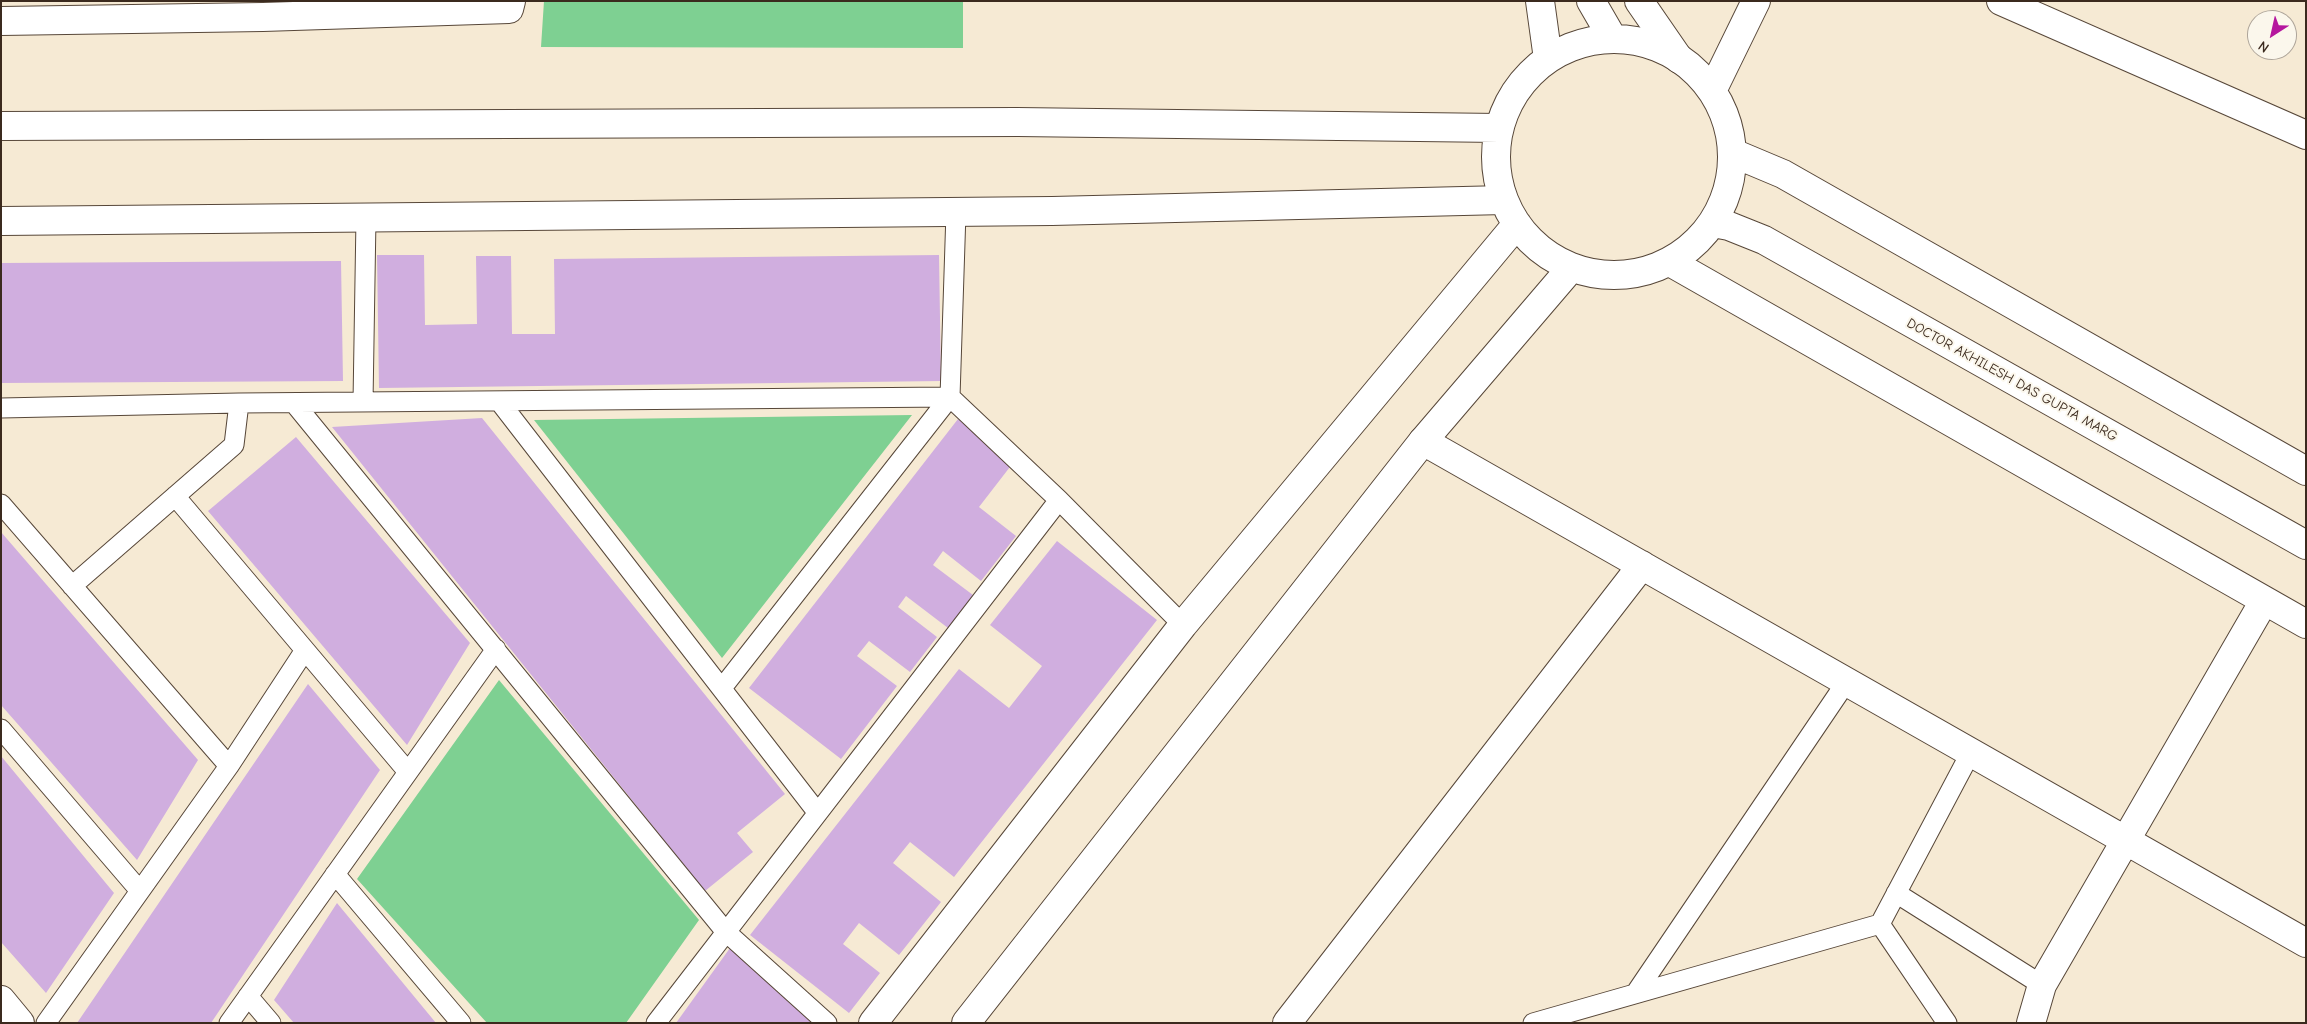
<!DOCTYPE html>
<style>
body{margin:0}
#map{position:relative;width:2307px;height:1024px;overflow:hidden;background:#f6ead4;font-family:"Comic Neue",sans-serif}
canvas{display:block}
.frame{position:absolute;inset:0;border:2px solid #3b2a1e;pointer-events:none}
.north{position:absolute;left:2247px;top:10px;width:50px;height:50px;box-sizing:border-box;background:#fbf7ec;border:1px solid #aea59a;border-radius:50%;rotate:215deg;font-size:14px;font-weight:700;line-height:20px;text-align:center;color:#3b2a1e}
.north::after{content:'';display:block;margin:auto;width:18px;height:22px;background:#b5179e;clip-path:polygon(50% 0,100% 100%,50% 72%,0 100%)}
</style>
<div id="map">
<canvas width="2307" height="1024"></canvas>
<div class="frame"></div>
<div class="north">N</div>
</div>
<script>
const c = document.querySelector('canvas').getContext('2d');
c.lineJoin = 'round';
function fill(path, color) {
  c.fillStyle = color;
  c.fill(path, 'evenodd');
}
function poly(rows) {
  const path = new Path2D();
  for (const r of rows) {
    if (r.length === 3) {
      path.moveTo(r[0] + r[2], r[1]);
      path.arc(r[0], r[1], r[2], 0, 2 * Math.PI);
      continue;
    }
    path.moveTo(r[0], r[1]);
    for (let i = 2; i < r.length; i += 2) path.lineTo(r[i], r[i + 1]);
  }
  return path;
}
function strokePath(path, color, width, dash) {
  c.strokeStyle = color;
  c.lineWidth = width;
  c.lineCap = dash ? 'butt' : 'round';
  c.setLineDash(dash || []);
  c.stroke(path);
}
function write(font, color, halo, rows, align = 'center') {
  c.font = font + ' "Comic Neue",sans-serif';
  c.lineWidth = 4;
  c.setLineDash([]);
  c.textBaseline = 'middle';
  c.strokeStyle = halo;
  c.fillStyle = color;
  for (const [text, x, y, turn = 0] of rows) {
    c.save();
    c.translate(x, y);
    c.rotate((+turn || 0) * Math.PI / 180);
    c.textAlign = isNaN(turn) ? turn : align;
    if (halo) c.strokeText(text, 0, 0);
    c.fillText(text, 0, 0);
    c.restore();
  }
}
fill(poly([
 [544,1,963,1,963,48,541,47],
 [912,415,722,658,534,420],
 [499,680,699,920,626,1023,487,1023,357,879]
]), '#7ed092');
fill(poly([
 [377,255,424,255,425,325,477,324,476,256,511,256,512,334,555,334,554,259,939,255,941,381,379,388],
 [341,261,343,381,1,383,1,263],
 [482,418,785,794,737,833,753,852,705,891,332,427],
 [958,419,1013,463,979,507,1016,536,981,581,943,551,933,565,973,595,948,628,906,596,898,607,937,637,910,672,869,641,857,656,897,686,841,759,749,688],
 [296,437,470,643,407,745,208,511],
 [1,532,198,760,137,860,1,705],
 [1057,541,1157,620,954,877,910,842,893,863,941,902,899,955,859,923,843,944,880,973,849,1013,750,935,959,669,1009,708,1042,666,990,625],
 [308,684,380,770,211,1023,77,1023],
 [1,756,114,893,46,993,1,942],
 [337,903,436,1023,294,1023,274,1000],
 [730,948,814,1023,676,1023]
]), '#d0aedf');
const service = poly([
 [499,401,817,812],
 [363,402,366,218],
 [294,403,725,931,827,1023],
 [1,408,239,403,950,397,1059,500,1183,625],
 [175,496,408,772],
 [1,504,229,766],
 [72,586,234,445,239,403],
 [722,688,950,397,956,212],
 [1,729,140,891],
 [335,874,461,1023],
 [1896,893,2042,985],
 [1880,924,1971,752],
 [1635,994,1847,681],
 [248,996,271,1023],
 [46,1023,229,766,305,650],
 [229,1023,496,649],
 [656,1023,1059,500],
 [1533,1023,1880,924,1947,1023]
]);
const minor = poly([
 [1639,1,1679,59],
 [2001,1,2306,135],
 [1,21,263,17,509,9,511,1],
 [1670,262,2306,624],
 [1423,441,2306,943],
 [1,1000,20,1023],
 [1287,1023,1642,565],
 [2031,1023,2042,985,2264,601]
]);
const tertiary = poly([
 [1540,1,1548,59],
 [1591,1,1613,39],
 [1614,157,118],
 [1712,91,1756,1],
 [1,126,1017,122,1499,128],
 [1733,153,1783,174,2306,471],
 [1,221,1052,211,1504,200],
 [1713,223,1729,226,1764,240,2306,545],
 [873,1023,1183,625,1517,224],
 [966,1023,1423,441,1571,268]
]);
strokePath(service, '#574739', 21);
strokePath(minor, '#574739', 30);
strokePath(tertiary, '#574739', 30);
strokePath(service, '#fff', 19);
strokePath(minor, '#fff', 28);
strokePath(tertiary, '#fff', 28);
write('14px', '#3b2a1e', '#fbf7ec', [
 ["DOCTOR AKHILESH DAS GUPTA MARG",2012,380,29]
]);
</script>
